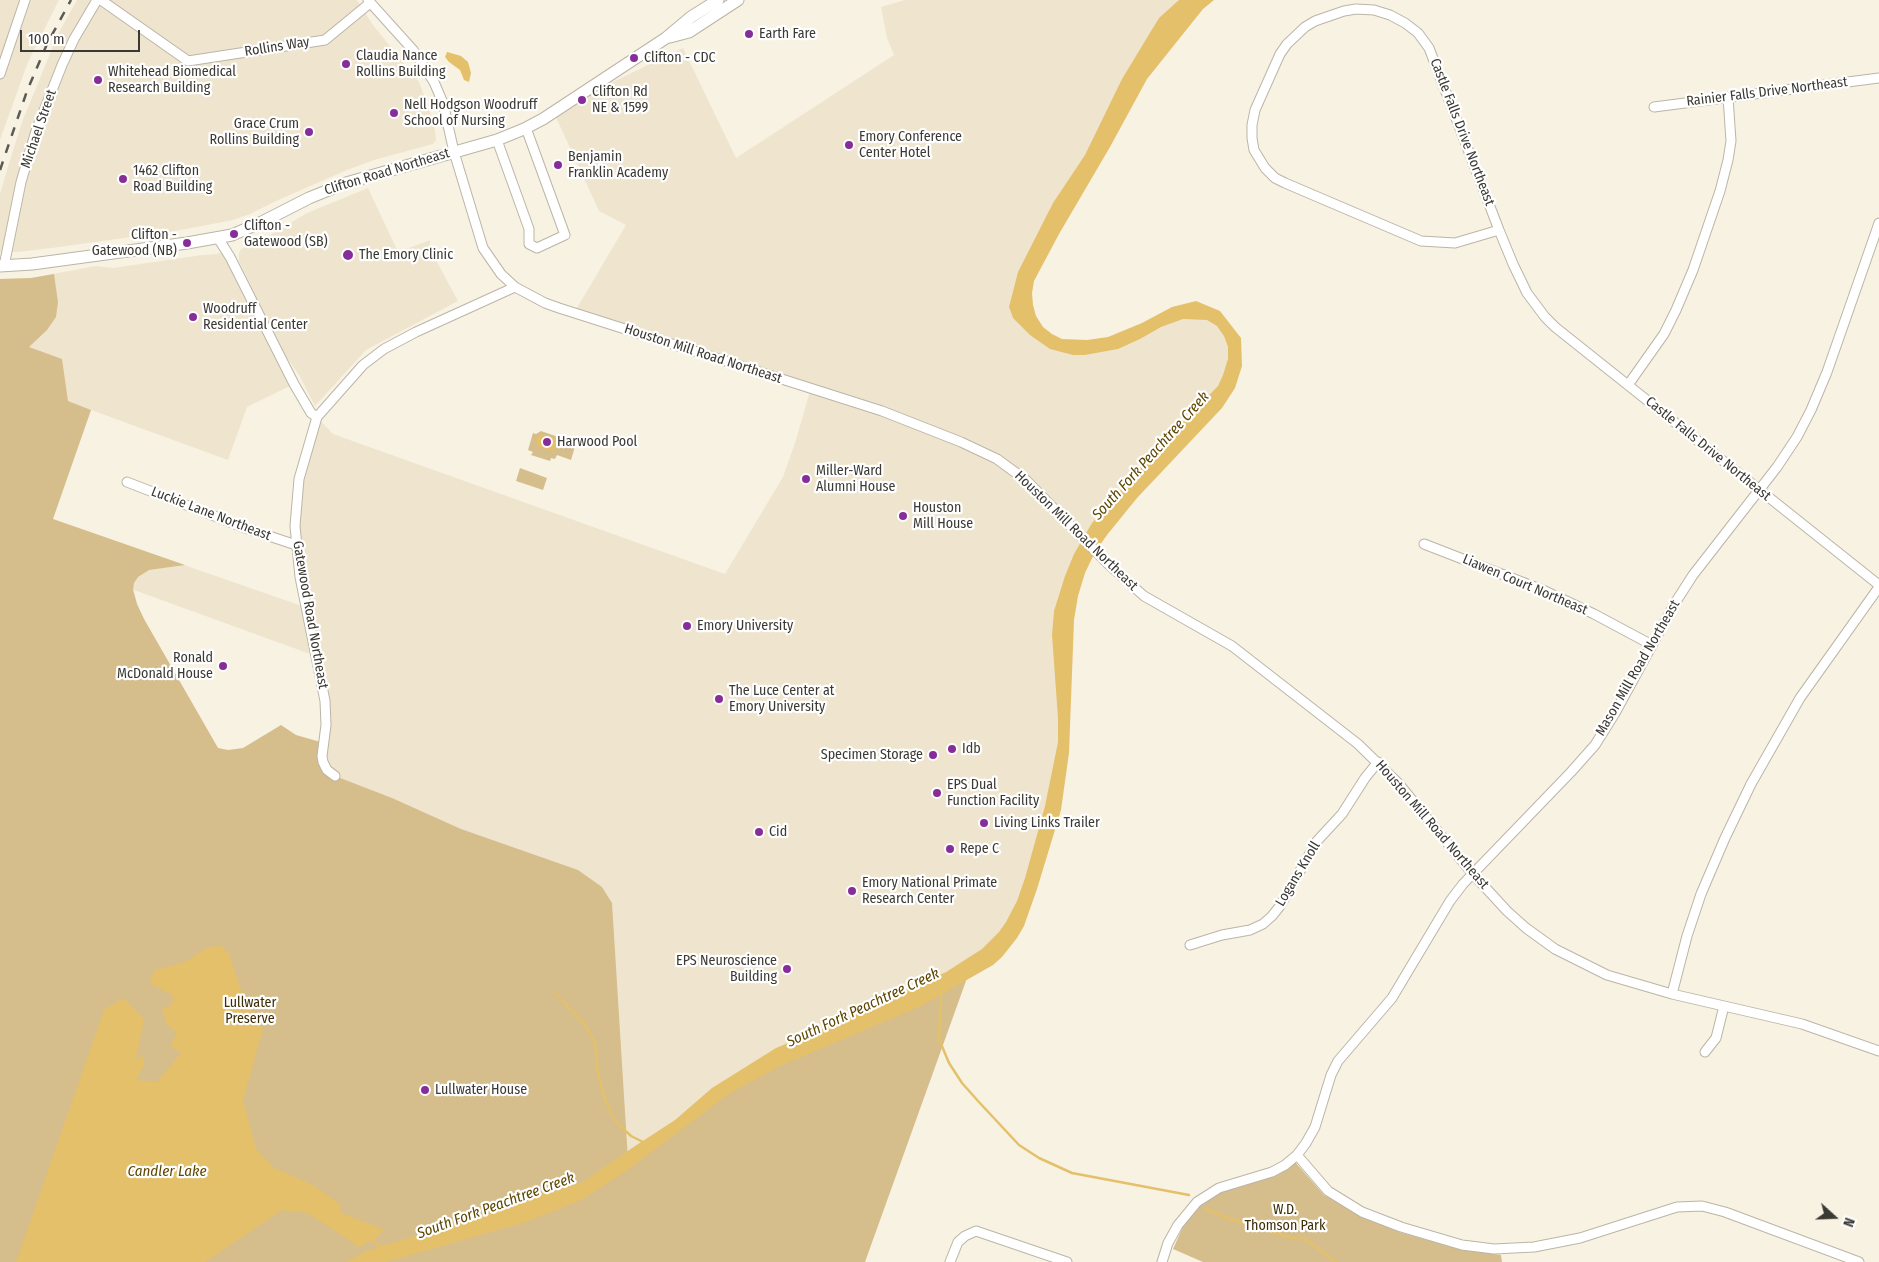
<!DOCTYPE html>
<style>
body{margin:0}
#map{position:relative;width:1879px;height:1262px;overflow:hidden;background:#f8f2e3;font-family:"Fira Sans Condensed",sans-serif}
canvas{display:block}
.north{position:absolute;left:1809px;top:1192px;width:50px;height:50px;-webkit-text-stroke:4px #fff;paint-order:stroke;rotate:110deg;font-size:14px;font-weight:700;line-height:20px;text-align:center;color:#3b3933}
.north::after{content:'';display:block;margin:auto;width:18px;height:22px;background:#3b3933;clip-path:polygon(50% 0,100% 100%,50% 72%,0 100%)}
.scale{position:absolute;left:20px;top:30px;width:120px;height:22px;box-sizing:border-box;border:2px solid #3b3933;border-top:0;padding-left:6px;font-size:15px;line-height:18px;white-space:nowrap;color:#3b3933;-webkit-text-stroke:4px #fff;paint-order:stroke}
</style>
<div id="map">
<canvas width="1879" height="1262"></canvas>
<div class="north">N</div>
<div class="scale">100 m</div>
</div>
<script>
const c = document.querySelector('canvas').getContext('2d');
c.lineJoin = 'round';
function fill(path, color) {
  c.fillStyle = color;
  c.fill(path, 'evenodd');
}
function poly(rows) {
  const path = new Path2D();
  for (const r of rows) {
    path.moveTo(r[0], r[1]);
    for (let i = 2; i < r.length; i += 2) path.lineTo(r[i], r[i + 1]);
  }
  return path;
}
function strokePath(path, color, width, dash) {
  c.strokeStyle = color;
  c.lineWidth = width;
  c.lineCap = dash ? 'butt' : 'round';
  c.setLineDash(dash || []);
  c.stroke(path);
}
function write(font, color, halo, rows, align = 'center') {
  c.font = font + ' "Fira Sans Condensed",sans-serif';
  c.lineWidth = 4.5;
  c.setLineDash([]);
  c.textBaseline = 'middle';
  c.strokeStyle = halo;
  c.fillStyle = color;
  for (const [text, x, y, turn = 0] of rows) {
    c.save();
    c.translate(x, y);
    c.rotate((+turn || 0) * Math.PI / 180);
    c.textAlign = isNaN(turn) ? turn : align;
    if (halo) c.strokeText(text, 0, 0);
    c.fillText(text, 0, 0);
    c.restore();
  }
}
fill(poly([
 [0,0,59,0,28,62,0,140],
 [77,0,357,0,373,25,419,82,434,123,436,140,433,144,374,160,347,170,276,201,250,214,233,220,181,230,52,248,18,252,0,252,0,194,7,170,22,122,38,83,58,34],
 [905,0,1197,0,1171,29,1022,289,1038,332,1082,348,1183,310,1226,326,1230,372,1129,494,1068,595,1065,725,1035,865,1003,938,628,1160,0,1262,0,279,31,278,96,266,113,268,202,255,216,254,227,251,294,384,247,407,228,460,91,410,52,519,302,606,310,654,134,590,137,604,144,619,218,748,308,782,326,725,311,632,296,508,317,417,333,434,725,574,783,477,795,443,811,388,574,313,626,225,599,211,553,111,683,48,736,158,894,55,887,38,881,7],
 [368,188,398,252,430,240,430,249,458,301,366,350,315,406,299,375,279,346,239,261,239,253,241,249,260,241,307,213]
]), '#efe5cf');
fill(poly([
 [54,274,58,302,56,317,47,330,29,347,62,359,68,401,91,410,53,519,185,565,149,570,138,577,134,583,133,590,137,604,144,619,218,748,228,750,243,748,281,725,296,735,324,743,322,756,335,776,392,798,461,829,578,870,602,887,612,903,628,1160,732,1086,971,967,865,1262,0,1262,0,279,31,278],
 [541,431,576,443,571,460,557,455,555,459,551,458,550,461,531,455,533,452,528,450,533,433,536,434],
 [520,468,547,478,543,490,516,481],
 [1295,1162,1324,1195,1359,1215,1399,1232,1459,1249,1501,1255,1502,1262,1203,1262,1173,1249,1186,1220,1202,1202,1221,1192,1275,1176]
]), '#d5be8c');
fill(poly([
 [1179,0,1214,0,1203,9,1147,79,1110,147,1059,234,1034,281,1032,293,1033,305,1036,316,1043,327,1052,334,1062,339,1087,340,1108,337,1142,323,1172,307,1196,301,1220,311,1241,338,1242,366,1235,388,1222,408,1137,498,1107,535,1095,552,1085,573,1078,596,1074,620,1069,753,1061,810,1037,889,1024,926,1017,938,1002,957,993,965,921,1006,780,1066,730,1093,626,1171,581,1200,526,1222,386,1262,347,1262,364,1252,583,1182,632,1148,675,1120,712,1088,776,1048,853,1016,946,972,982,949,999,932,1006,922,1017,901,1025,878,1045,806,1058,742,1058,718,1052,635,1054,611,1065,576,1074,554,1092,523,1149,457,1218,386,1223,375,1228,359,1228,347,1224,336,1217,326,1207,320,1183,319,1161,327,1140,339,1118,349,1085,355,1073,355,1050,349,1030,335,1013,318,1009,307,1018,272,1053,203,1085,155,1122,79,1159,18],
 [447,52,461,56,468,62,471,73,469,82,464,80,460,70,449,62,445,57],
 [541,434,558,440,557,447,554,451,537,446,536,439],
 [221,946,229,954,243,996,263,1029,243,1100,256,1149,274,1168,311,1184,339,1203,341,1213,385,1230,373,1240,359,1247,308,1213,282,1210,205,1262,16,1262,104,1010,123,998,144,1019,136,1060,143,1056,144,1065,136,1080,157,1082,181,1053,170,1046,177,1033,167,1025,162,1009,170,1006,174,996,149,983,155,970,185,962,208,947]
]), '#e4c06a');
strokePath(poly([
 [941,992,939,1039,949,1063,962,1083,978,1101,1019,1145,1039,1158,1072,1173,1189,1195],
 [555,993,584,1023,595,1043,598,1074,605,1099,615,1121,631,1136,643,1142],
 [1206,1209,1227,1218,1292,1238,1304,1238,1336,1262],
 [373,1240,380,1247]
]), '#e4c06a', 2.5);
const minor = poly([
 [101,0,188,61,325,40,370,3],
 [368,0,413,50,434,82,443,103,454,152,483,248,501,274,515,287,545,303,559,308,882,411,961,442,997,459,1027,481,1108,564,1144,596,1232,646,1358,744,1399,784,1472,873,1507,911,1526,928,1555,949,1607,975,1672,994,1802,1024,1879,1051],
 [1356,9,1374,10,1390,15,1405,23,1418,33,1429,48,1499,230,1455,243,1421,241,1285,183,1275,178,1265,168,1254,150,1252,138,1252,125,1255,110,1280,54,1287,44,1305,27,1315,21,1344,11,1356,9],
 [0,74,25,0],
 [1654,107,1879,78],
 [497,140,529,229,529,244,537,248,565,235,526,128],
 [1499,230,1513,264,1527,293,1545,317,1555,327,1879,585],
 [218,238,230,257,294,384,311,413,317,417,299,479,295,526,300,577,325,701,326,725,322,756,323,762,327,770,335,776],
 [4,266,21,182,36,131,62,65,74,39,97,0],
 [1628,385,1664,334,1676,310,1693,270,1720,191,1728,160,1731,141,1728,97],
 [317,417,363,365,384,349,416,332,515,287],
 [127,482,245,528,296,545],
 [1424,544,1545,591,1594,614,1652,645],
 [1190,945,1222,935,1250,930,1263,924,1272,916,1280,906,1317,841,1342,814,1365,778,1378,762],
 [1672,994,1687,936,1701,894,1725,838,1751,784,1800,698,1879,587],
 [1705,1052,1716,1038,1724,1006],
 [1297,1155,1328,1191,1362,1212,1401,1227,1462,1245,1494,1249,1534,1247,1580,1238,1677,1207,1702,1206,1725,1212,1859,1262],
 [950,1262,958,1242,965,1236,976,1231,1067,1262],
 [1162,1262,1168,1243,1178,1225,1197,1202,1219,1188,1272,1172,1285,1165,1297,1155,1306,1143,1315,1127,1331,1075,1338,1061,1392,998,1450,901,1463,884,1571,772,1595,745,1615,713,1675,603,1693,575,1777,467,1797,437,1811,410,1827,372,1879,223]
]);
const major = poly([
 [670,37,689,32,738,0],
 [0,266,32,264,187,243,232,235,262,222,309,198,346,183,497,140,524,129,543,119,666,38,691,17,718,0]
]);
strokePath(minor, '#bbb5a7', 11);
strokePath(major, '#bbb5a7', 13);
strokePath(minor, '#fff', 9);
strokePath(major, '#fff', 11);
strokePath(poly([
 [0,170,27,91,47,44,71,0]
]), '#5c5a52', 2.5, [9, 9]);
for (const [x, y, r, color] of [
 [749,34,5,"#862d9a"],
 [634,58,5,"#862d9a"],
 [346,64,5,"#862d9a"],
 [98,80,5,"#862d9a"],
 [582,100,5,"#862d9a"],
 [394,113,5,"#862d9a"],
 [309,132,5,"#862d9a"],
 [849,145,5,"#862d9a"],
 [558,165,5,"#862d9a"],
 [123,179,5,"#862d9a"],
 [234,234,5,"#862d9a"],
 [187,243,5,"#862d9a"],
 [348,255,6,"#862d9a"],
 [193,317,5,"#862d9a"],
 [547,442,5,"#862d9a"],
 [806,479,5,"#862d9a"],
 [903,516,5,"#862d9a"],
 [687,626,5,"#862d9a"],
 [223,666,5,"#862d9a"],
 [719,699,5,"#862d9a"],
 [952,749,5,"#862d9a"],
 [933,755,5,"#862d9a"],
 [937,793,5,"#862d9a"],
 [984,823,5,"#862d9a"],
 [759,832,5,"#862d9a"],
 [950,849,5,"#862d9a"],
 [852,891,5,"#862d9a"],
 [787,969,5,"#862d9a"],
 [425,1090,5,"#862d9a"]
]) {
  const dot = new Path2D();
  dot.arc(x, y, r, 0, 2 * Math.PI);
  c.fillStyle = color;
  c.fill(dot);
  strokePath(dot, '#fff', 2);
}
write('14px', '#3b3933', '#fff', [
 ["Earth Fare",759,34],
 ["Claudia Nance",356,56],
 ["Rollins Building",356,72],
 ["Clifton - CDC",644,58],
 ["Whitehead Biomedical",108,72],
 ["Research Building",108,88],
 ["Clifton Rd",592,92],
 ["NE & 1599",592,108],
 ["Nell Hodgson Woodruff",404,105],
 ["School of Nursing",404,121],
 ["Grace Crum",299,124,"right"],
 ["Rollins Building",299,140,"right"],
 ["Emory Conference",859,137],
 ["Center Hotel",859,153],
 ["Benjamin",568,157],
 ["Franklin Academy",568,173],
 ["1462 Clifton",133,171],
 ["Road Building",133,187],
 ["Clifton -",244,226],
 ["Gatewood (SB)",244,242],
 ["Clifton -",177,235,"right"],
 ["Gatewood (NB)",177,251,"right"],
 ["The Emory Clinic",359,255],
 ["Woodruff",203,309],
 ["Residential Center",203,325],
 ["Harwood Pool",557,442],
 ["Miller-Ward",816,471],
 ["Alumni House",816,487],
 ["Houston",913,508],
 ["Mill House",913,524],
 ["Emory University",697,626],
 ["Ronald",213,658,"right"],
 ["McDonald House",213,674,"right"],
 ["The Luce Center at",729,691],
 ["Emory University",729,707],
 ["Idb",962,749],
 ["Specimen Storage",923,755,"right"],
 ["EPS Dual",947,785],
 ["Function Facility",947,801],
 ["Living Links Trailer",994,823],
 ["Cid",769,832],
 ["Repe C",960,849],
 ["Emory National Primate",862,883],
 ["Research Center",862,899],
 ["EPS Neuroscience",777,961,"right"],
 ["Building",777,977,"right"],
 ["Lullwater House",435,1090]
], 'left');
write('14px', '#3b3933', '#fff', [
 ["Rollins Way",277,47,-9],
 ["Rainier Falls Drive Northeast",1767,92,-7],
 ["Michael Street",39,129,-71],
 ["Castle Falls Drive Northeast",1462,132,69],
 ["Clifton Road Northeast",387,172,-17],
 ["Houston Mill Road Northeast",703,354,18],
 ["Castle Falls Drive Northeast",1708,449,39],
 ["Luckie Lane Northeast",211,514,21],
 ["Houston Mill Road Northeast",1076,531,44],
 ["Liawen Court Northeast",1525,585,23],
 ["Gatewood Road Northeast",310,615,80],
 ["Mason Mill Road Northeast",1638,668,-60],
 ["Houston Mill Road Northeast",1432,825,49],
 ["Logans Knoll",1298,874,-59]
]);
write('14px', '#3c2d06', '#fff', [
 ["Lullwater",250,1003],
 ["Preserve",250,1019],
 ["W.D.",1285,1210],
 ["Thomson Park",1285,1226]
]);
write('italic 15px', '#5f4700', '#fff', [
 ["South Fork Peachtree Creek",1151,456,-48],
 ["South Fork Peachtree Creek",863,1008,-25],
 ["Candler Lake",167,1172],
 ["South Fork Peachtree Creek",496,1206,-20]
]);
</script>
